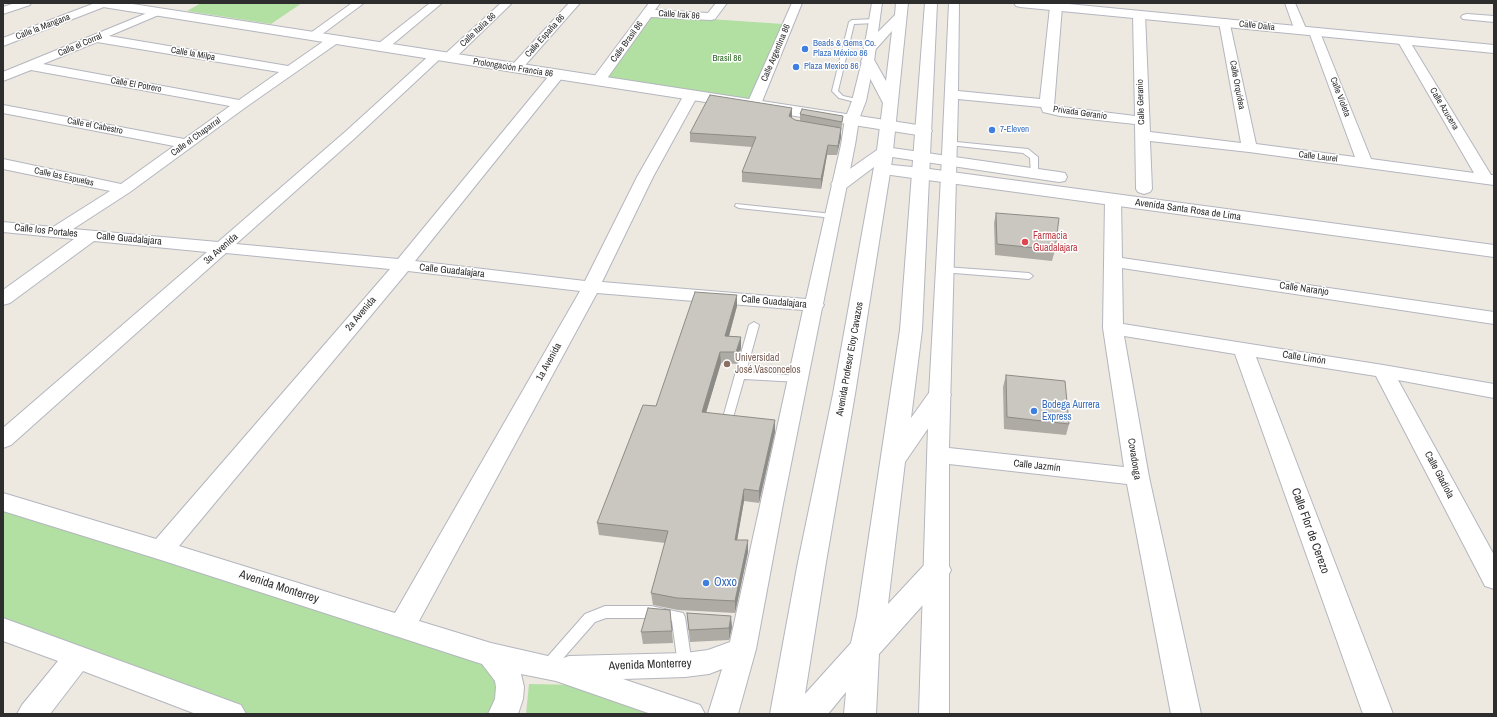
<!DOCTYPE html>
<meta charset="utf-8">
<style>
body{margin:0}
#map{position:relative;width:1497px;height:717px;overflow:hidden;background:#ede9e1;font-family:"Archivo Narrow",sans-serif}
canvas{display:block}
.frame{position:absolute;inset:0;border:4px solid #2d2d2d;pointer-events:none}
</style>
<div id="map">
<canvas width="1497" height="717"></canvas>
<div class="frame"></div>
</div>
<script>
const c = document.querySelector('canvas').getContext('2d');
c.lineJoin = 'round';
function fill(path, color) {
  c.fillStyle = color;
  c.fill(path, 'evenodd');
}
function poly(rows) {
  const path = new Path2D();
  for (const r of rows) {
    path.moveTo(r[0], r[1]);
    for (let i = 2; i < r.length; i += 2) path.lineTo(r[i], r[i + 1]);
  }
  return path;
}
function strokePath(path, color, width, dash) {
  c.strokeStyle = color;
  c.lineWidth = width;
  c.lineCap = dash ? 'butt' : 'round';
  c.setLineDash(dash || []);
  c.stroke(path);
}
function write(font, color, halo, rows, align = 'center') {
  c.font = font + ' "Archivo Narrow",sans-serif';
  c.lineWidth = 3;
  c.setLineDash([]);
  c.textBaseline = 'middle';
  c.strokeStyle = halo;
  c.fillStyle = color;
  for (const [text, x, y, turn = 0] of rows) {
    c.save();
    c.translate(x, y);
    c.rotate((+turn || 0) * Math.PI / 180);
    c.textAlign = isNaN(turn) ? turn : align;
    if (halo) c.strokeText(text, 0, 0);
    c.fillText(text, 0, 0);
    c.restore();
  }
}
fill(poly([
 [201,3,302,3,271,24,187,11],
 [650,15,783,24,751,101,602,79],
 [3,498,491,655,503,714,224,714,3,633],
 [529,684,578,685,670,714,526,714]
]), '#b2dfa2');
const service = poly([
 [852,20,875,19,878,21,875,23,854,24,838,91,843,96,861,100,862,101,859,103,839,98,832,91,849,22,852,20],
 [946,141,1028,149,1038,157,1038,173,1037,175,1031,175,1030,158,1023,153,949,145,946,145,946,141],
 [736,204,833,214,837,216,833,218,739,208,735,206,736,204],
 [945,267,1029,273,1033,276,1029,279,942,272,941,270,942,268,945,267],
 [754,322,759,325,746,372,799,376,804,379,799,382,744,379,734,414,733,417,725,417,724,414,749,325,754,322],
 [605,606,651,606,683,613,685,617,692,665,690,669,685,671,680,669,678,665,672,621,651,618,606,618,595,622,552,671,547,673,542,671,540,667,542,663,585,614,605,606]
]);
const minor = poly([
 [15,3,31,3,30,5,3,14,3,7,15,3],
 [95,3,110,3,109,5,3,46,3,38,95,3],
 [352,3,364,3,317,38,309,38,307,36,309,34,352,3],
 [430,3,442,3,387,49,379,49,377,46,379,43,430,3],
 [501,3,512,3,453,60,445,60,443,57,445,54,501,3],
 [569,3,580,3,520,71,512,71,510,68,512,65,569,3],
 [649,3,660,3,655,10,708,13,716,3,727,3,715,19,711,20,651,17,603,84,593,84,592,81,593,78,649,3],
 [792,3,802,3,761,104,759,107,754,108,749,107,747,104,792,3],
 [872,3,882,3,874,61,866,101,859,119,855,145,823,304,824,305,822,308,783,504,756,649,738,714,708,714,722,669,709,674,685,677,623,679,700,705,705,714,651,714,556,681,521,674,524,687,523,699,518,714,488,714,495,699,496,687,495,681,482,664,161,560,3,511,3,493,156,539,390,269,226,253,11,445,3,448,3,428,207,252,94,241,10,303,3,305,3,290,74,239,3,232,3,222,53,227,110,191,3,169,3,159,121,184,174,146,3,113,3,105,184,139,230,106,31,70,3,81,3,72,157,9,163,12,161,14,109,36,288,66,331,36,339,36,341,39,339,42,246,107,130,192,73,229,218,242,345,132,433,52,441,52,443,55,441,58,355,138,236,244,398,259,552,72,562,72,563,75,562,78,415,261,585,281,637,177,684,95,686,92,691,91,696,92,698,95,653,177,602,282,806,299,841,145,845,119,852,101,862,61,872,3],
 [97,42,279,72,239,100,43,64,97,42],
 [408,271,580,291,395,613,179,546,408,271],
 [597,293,803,310,730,642,708,650,685,653,569,656,561,659,491,643,419,621,597,293],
 [949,3,959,3,958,91,1040,99,1050,7,1056,4,1062,7,1054,106,1135,116,1133,14,1139,11,1143,12,1145,14,1150,132,1241,143,1219,22,1221,20,1225,19,1229,20,1256,144,1355,157,1309,32,1311,30,1319,30,1371,159,1474,173,1397,40,1399,37,1407,37,1491,175,1494,175,1494,185,1249,152,1150,141,1152,189,1150,192,1144,194,1138,192,1136,189,1135,124,1060,116,1043,112,1041,107,958,99,949,448,1124,467,1103,328,1105,200,1107,197,1113,195,1119,197,1121,200,1122,258,1494,312,1494,324,1122,268,1123,324,1383,365,1494,384,1494,398,1398,380,1494,555,1494,589,1485,586,1376,376,1256,357,1393,714,1363,714,1235,354,1124,336,1149,477,1201,714,1171,714,1127,484,949,464,949,714,919,714,929,395,941,177,949,3],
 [1285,3,1295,3,1307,31,1305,33,1297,33,1295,31,1285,3],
 [1467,14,1494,16,1494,22,1463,19,1461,17,1463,15,1467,14],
 [3,618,241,705,246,714,196,714,83,671,50,714,17,714,22,705,58,661,3,641,3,618]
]);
const tertiary = poly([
 [97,3,126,3,924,126,930,128,932,131,930,134,924,136,557,79,103,7,99,6,97,3],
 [1014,3,1058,3,1494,45,1494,53,1020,7,1016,6,1014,3],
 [885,147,1059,172,1065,173,1067,177,1065,181,1059,182,879,155,877,152,879,149,885,147],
 [882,164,922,168,1494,245,1494,257,876,173,874,169,876,165,882,164]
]);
const secondary = poly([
 [896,3,908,3,892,160,855,394,826,562,805,694,851,643,857,616,900,330,925,3,937,3,922,330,911,418,931,390,939,387,947,390,951,395,905,462,888,604,927,562,937,559,947,562,951,570,947,578,879,654,876,714,844,714,846,692,828,714,770,714,798,562,833,394,874,167,846,188,840,189,834,188,831,184,834,180,877,150,883,103,861,61,863,58,868,57,873,58,886,81,892,31,875,50,865,50,863,47,895,15,896,3]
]);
strokePath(service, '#b4b6bf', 2);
strokePath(minor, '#b4b6bf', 2);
strokePath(tertiary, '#b4b6bf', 2);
strokePath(secondary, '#b4b6bf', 2);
fill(service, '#fff');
fill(minor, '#fff');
fill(tertiary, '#fff');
fill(secondary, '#fff');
fill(poly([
 [792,108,792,118,795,120,800,121,800,114,843,116,842,125,837,155,827,155,821,189,742,182,742,172,752,147,690,142,690,133],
 [996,213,1055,250,1052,261,995,255,994,223],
 [737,295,737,306,729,336,741,337,741,348,737,364,721,363,706,412,775,432,759,503,744,501,737,540,748,552,735,613,678,610,653,605,651,593,665,543,599,535,597,523,656,406],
 [1006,375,1069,424,1066,435,1004,429,1003,387],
 [687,613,732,627,729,640,690,642,688,625],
 [672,631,673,643,643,644,641,632]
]), '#adaba4');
fill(poly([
 [792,108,792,117,789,125,789,116],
 [841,128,841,138,837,155,838,146],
 [828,145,827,155,821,189,821,179],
 [737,295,737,306,726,347,725,336],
 [741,337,741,348,737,364,736,352],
 [720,352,721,363,703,423,702,412],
 [775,420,775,432,759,503,759,491],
 [744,489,744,501,735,552,735,540],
 [748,540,748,552,735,613,735,601],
 [731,616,732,627,729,640,729,628]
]), '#8d8b86');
const building = poly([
 [710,95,792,108,789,116,795,120,841,128,838,146,828,145,821,179,742,172,756,137,690,133,710,95],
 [802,109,843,116,842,122,800,114,802,109],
 [996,213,1059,218,1055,250,997,244,996,213],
 [695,292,737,295,725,336,741,337,736,352,720,352,702,412,775,420,759,491,744,489,735,540,748,540,735,601,677,598,651,593,668,531,597,523,643,405,656,406,695,292],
 [1006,375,1065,381,1069,424,1007,417,1006,375],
 [648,608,670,610,672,631,641,632,648,608],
 [687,613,731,616,729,628,689,630,687,613]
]);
fill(building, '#c9c7bf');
strokePath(building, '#8d8b86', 1);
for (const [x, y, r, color] of [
 [805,49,4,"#3f7fe0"],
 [796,67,4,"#3f7fe0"],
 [992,130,4,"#3f7fe0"],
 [1025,242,4,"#e0444e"],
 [727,364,4,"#8d6e63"],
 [1034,411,4,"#3f7fe0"],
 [706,583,4,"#3f7fe0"]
]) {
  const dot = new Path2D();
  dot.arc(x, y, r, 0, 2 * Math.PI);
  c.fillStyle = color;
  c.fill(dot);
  strokePath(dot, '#fff', 1.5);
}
write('9px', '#2d2d2d', '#fff', [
 ["Calle Irak 86",679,15,4],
 ["Calle Dalia",1257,26,6],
 ["Calle la Mangana",43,27,-21],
 ["Calle Italia 86",478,30,-43],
 ["Calle España 86",545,36,-48],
 ["Calle Brasil 86",627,42,-54],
 ["Calle el Corral",80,45,-23],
 ["Calle Argentina 86",776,53,-67],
 ["Calle la Milpa",193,54,10],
 ["Prolongación Francia 86",513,68,9],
 ["Calle El Potrero",136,85,10],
 ["Calle Orquídea",1237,85,79],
 ["Calle Violeta",1340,97,69],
 ["Calle Geranio",1141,102,-92],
 ["Calle Azucena",1444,109,59],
 ["Privada Geranio",1080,113,8],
 ["Calle el Cabestro",95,126,11],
 ["Calle el Chaparral",196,137,-36],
 ["Calle Laurel",1318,157,7],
 ["Calle las Espuelas",64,177,12]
]);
write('9px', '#366cbe', '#fff', [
 ["Beads & Gems Co.",813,44],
 ["Plaza México 86",813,54],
 ["Plaza Mexico 86",804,67],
 ["7-Eleven",1000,130]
], 'left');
write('9px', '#2a6721', '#fff', [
 ["Brasil 86",727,59]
]);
write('10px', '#2d2d2d', '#fff', [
 ["Avenida Santa Rosa de Lima",1188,210,8],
 ["Calle los Portales",46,231,6],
 ["Calle Guadalajara",129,239,5],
 ["3a Avenida",221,249,-41],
 ["Calle Guadalajara",452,271,6],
 ["Calle Naranjo",1304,289,8],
 ["Calle Guadalajara",774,302,5],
 ["2a Avenida",361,314,-50],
 ["Calle Limón",1304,358,9],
 ["Avenida Profesor Eloy Cavazos",850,359,-80],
 ["1a Avenida",549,362,-61],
 ["Covadonga",1134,459,81],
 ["Calle Jazmín",1037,466,6],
 ["Calle Gladiola",1439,475,62]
]);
write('10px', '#be3a42', '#fff', [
 ["Farmacia",1033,236],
 ["Guadalajara",1033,248]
], 'left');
write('10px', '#785e54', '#fff', [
 ["Universidad",735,358],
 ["José Vasconcelos",735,370]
], 'left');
write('10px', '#366cbe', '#fff', [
 ["Bodega Aurrera",1042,405],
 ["Express",1042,417]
], 'left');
write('12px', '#2d2d2d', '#fff', [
 ["Calle Flor de Cerezo",1310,531,70],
 ["Avenida Monterrey",279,587,18],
 ["Avenida Monterrey",650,665,-2]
]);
write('12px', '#366cbe', '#fff', [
 ["Oxxo",714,583]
], 'left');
</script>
